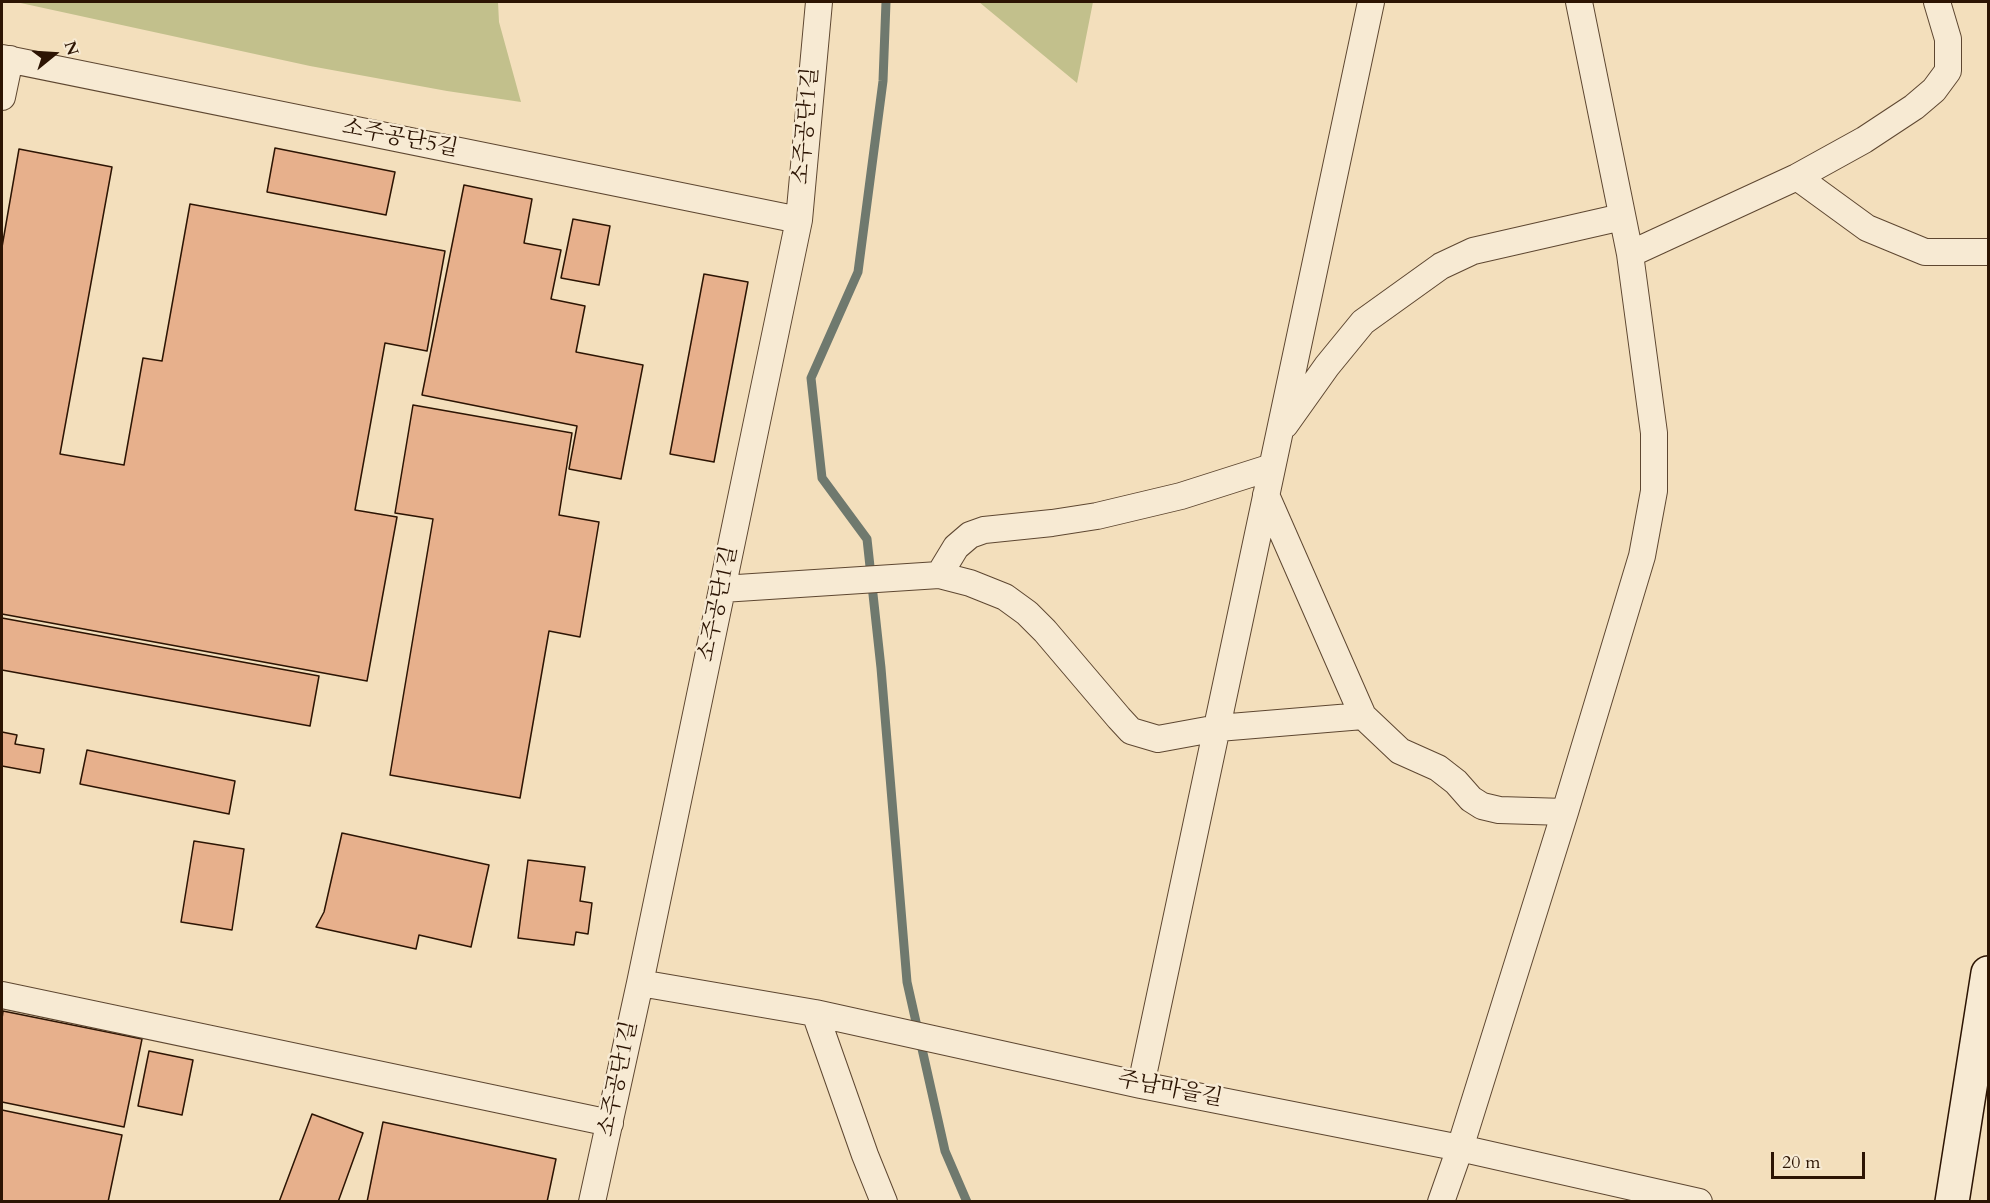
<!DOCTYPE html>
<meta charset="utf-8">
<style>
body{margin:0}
#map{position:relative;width:1990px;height:1203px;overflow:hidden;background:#f3dfbc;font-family:Cardo,serif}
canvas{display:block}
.frame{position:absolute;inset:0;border:3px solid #2c1403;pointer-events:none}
.north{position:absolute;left:24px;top:24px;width:60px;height:60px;-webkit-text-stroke:4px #f7ead3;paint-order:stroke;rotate:72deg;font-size:16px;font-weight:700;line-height:24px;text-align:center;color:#2c1403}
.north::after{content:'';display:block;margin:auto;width:21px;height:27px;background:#2c1403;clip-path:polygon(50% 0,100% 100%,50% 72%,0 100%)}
.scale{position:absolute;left:1771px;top:1152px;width:94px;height:27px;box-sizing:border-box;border:3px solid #2c1403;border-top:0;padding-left:8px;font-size:18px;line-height:21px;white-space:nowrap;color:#2c1403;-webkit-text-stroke:4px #f7ead3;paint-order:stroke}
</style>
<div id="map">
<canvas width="1990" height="1203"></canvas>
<div class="frame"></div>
<div class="north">N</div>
<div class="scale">20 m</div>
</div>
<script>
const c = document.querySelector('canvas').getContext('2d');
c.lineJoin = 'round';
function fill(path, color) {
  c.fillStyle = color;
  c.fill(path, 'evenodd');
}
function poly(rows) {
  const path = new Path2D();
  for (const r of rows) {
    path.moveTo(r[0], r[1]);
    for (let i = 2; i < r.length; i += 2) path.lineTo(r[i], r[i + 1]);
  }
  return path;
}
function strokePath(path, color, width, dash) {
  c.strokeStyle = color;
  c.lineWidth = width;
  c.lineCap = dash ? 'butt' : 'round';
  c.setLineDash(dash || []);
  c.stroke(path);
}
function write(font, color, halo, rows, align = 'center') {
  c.font = font + ' Cardo,"Noto Serif KR",serif';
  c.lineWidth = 5;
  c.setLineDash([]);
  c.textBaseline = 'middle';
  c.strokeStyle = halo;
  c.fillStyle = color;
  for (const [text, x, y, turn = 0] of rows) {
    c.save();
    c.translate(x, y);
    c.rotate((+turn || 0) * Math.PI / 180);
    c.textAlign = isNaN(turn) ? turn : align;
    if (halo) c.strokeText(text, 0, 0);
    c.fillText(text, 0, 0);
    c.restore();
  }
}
fill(poly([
 [16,2,498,2,499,22,521,102,447,91,310,66],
 [979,2,1093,2,1077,83]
]), '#c2c08c');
strokePath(poly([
 [886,2,883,81,858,272,811,378,822,478,867,539,881,668,907,982,945,1151,967,1202]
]), '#6f796e', 9);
const building = poly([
 [275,148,395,172,386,215,267,192,275,148],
 [19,149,112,167,60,454,124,465,143,358,162,361,190,204,445,251,427,351,385,343,355,510,397,517,367,681,2,614,2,247,19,149],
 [464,185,532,199,524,243,561,250,551,299,585,306,576,352,643,365,621,479,569,469,577,426,422,395,464,185],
 [573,219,610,226,599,285,561,278,573,219],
 [704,274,748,282,714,462,670,454,704,274],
 [413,405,572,433,559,515,599,522,580,637,549,631,520,798,390,775,433,519,395,513,413,405],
 [2,618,319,676,310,726,2,670,2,618],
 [2,732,17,735,15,744,44,749,40,773,2,766,2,732],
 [87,750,235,781,229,814,80,784,87,750],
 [342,833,489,865,471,947,419,935,416,949,316,927,324,912,342,833],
 [194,841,244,849,232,930,181,922,194,841],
 [528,860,585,867,580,901,592,903,588,934,576,932,574,945,518,938,528,860],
 [3,1011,142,1039,124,1127,2,1102,2,1019,3,1011],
 [149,1051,193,1060,182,1115,138,1106,149,1051],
 [2,1110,122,1135,108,1202,2,1202,2,1110],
 [312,1114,363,1133,338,1202,279,1202,312,1114],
 [383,1122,556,1159,547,1202,367,1202,383,1122]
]);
fill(building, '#e7b08c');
strokePath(building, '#2c1403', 1.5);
const minor = poly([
 [2,58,799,220],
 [2,97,10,59],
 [1797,177,1867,228,1925,252,1988,252],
 [1630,254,1797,177,1864,140,1914,107,1934,90,1948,71,1948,39,1937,2],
 [1285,425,1327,366,1363,322,1441,266,1473,251,1622,217],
 [1266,495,1363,716],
 [939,575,956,547,970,535,984,530,1052,523,1097,516,1181,496,1272,467],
 [722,589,939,575,970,583,1005,597,1027,613,1045,631,1119,718,1131,731,1158,739,1218,728,1363,716,1400,751,1438,768,1456,782,1471,799,1482,806,1499,810,1565,812],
 [640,983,815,1013,1141,1085,1460,1148,1699,1202],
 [2,995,610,1123],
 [815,1013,865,1155,884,1202],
 [1141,1085,1371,2],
 [592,1202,640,983,799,220,819,2],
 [1441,1202,1460,1148,1565,812,1642,556,1654,491,1654,433,1630,254,1579,2]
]);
const secondary = poly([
 [1952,1202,1988,973]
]);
strokePath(minor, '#5e4731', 28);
strokePath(secondary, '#2c1403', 36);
strokePath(minor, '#f7ead3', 26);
strokePath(secondary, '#f7ead3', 33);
write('22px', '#2c1403', '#f7ead3', [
 ["소주공단1길",807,126,-85],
 ["소주공단5길",400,139,11],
 ["소주공단1길",719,604,-78],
 ["소주공단1길",619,1079,-78],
 ["주남마을길",1170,1090,11]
]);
</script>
